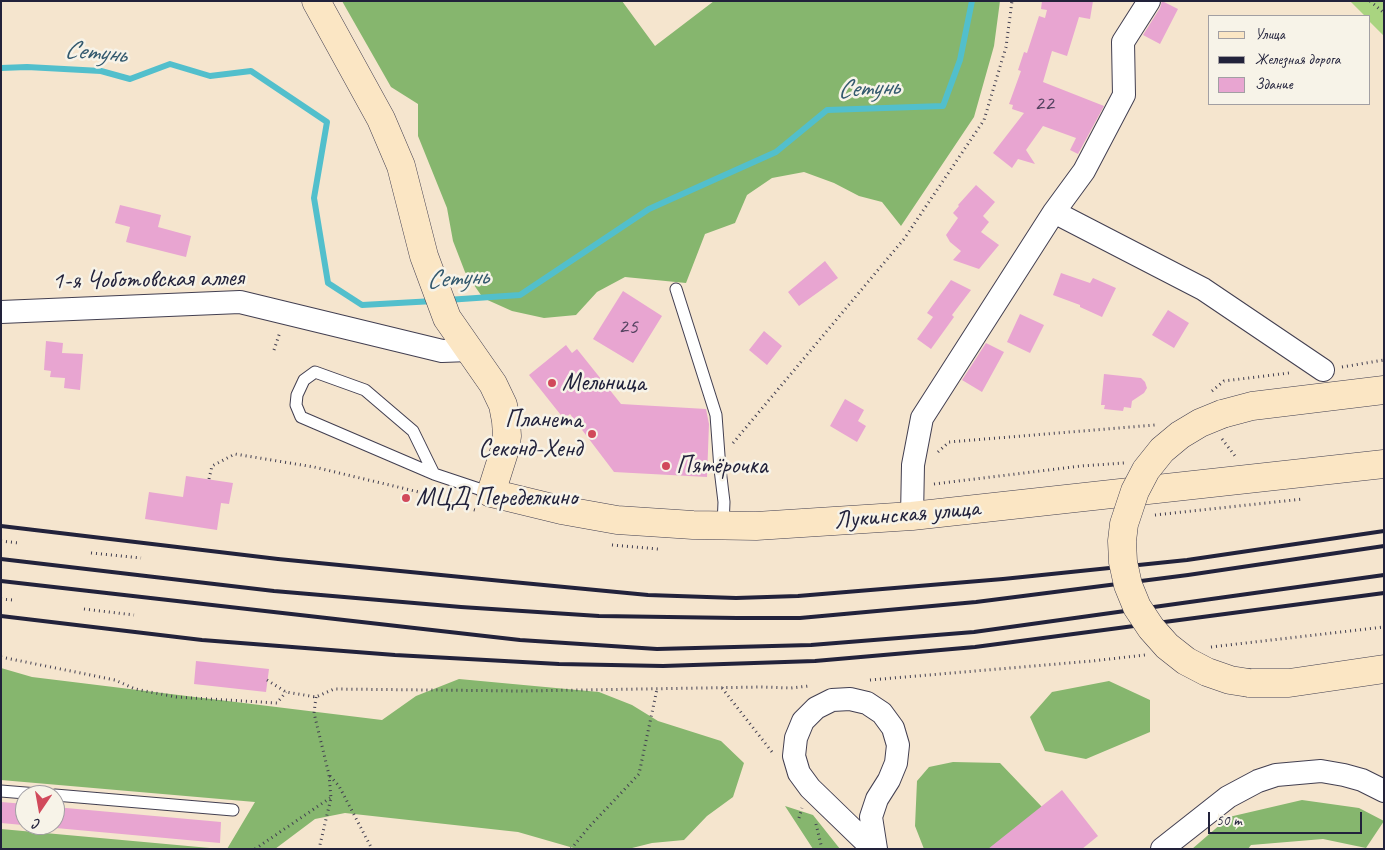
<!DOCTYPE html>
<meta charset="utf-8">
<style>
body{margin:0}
#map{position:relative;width:1385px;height:850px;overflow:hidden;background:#f5e5ce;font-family:Caveat,sans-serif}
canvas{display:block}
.frame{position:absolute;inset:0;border:2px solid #22223b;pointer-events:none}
.legend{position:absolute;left:1208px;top:15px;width:162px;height:90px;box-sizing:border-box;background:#f7f3e8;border:1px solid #a29fa3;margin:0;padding:6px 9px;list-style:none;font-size:15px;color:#22223b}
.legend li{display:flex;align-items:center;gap:10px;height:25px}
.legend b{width:25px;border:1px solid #a29fa3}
.north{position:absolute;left:15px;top:785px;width:50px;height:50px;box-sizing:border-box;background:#f7f3e8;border:1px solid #a29fa3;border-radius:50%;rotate:192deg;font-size:14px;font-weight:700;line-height:20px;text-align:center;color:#22223b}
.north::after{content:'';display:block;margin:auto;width:18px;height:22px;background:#d1495b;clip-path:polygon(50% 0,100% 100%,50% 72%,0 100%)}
.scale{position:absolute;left:1208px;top:812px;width:154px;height:22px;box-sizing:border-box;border:2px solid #22223b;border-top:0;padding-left:6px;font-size:15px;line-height:18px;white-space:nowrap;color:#22223b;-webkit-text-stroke:4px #f7f3e8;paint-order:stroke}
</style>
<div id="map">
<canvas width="1385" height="850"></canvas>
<div class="frame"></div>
<ul class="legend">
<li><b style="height:6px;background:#fbe6c4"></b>Улица</li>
<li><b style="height:6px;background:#22223b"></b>Железная дорога</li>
<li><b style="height:14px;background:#e8a5d1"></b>Здание</li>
</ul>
<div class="north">С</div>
<div class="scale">50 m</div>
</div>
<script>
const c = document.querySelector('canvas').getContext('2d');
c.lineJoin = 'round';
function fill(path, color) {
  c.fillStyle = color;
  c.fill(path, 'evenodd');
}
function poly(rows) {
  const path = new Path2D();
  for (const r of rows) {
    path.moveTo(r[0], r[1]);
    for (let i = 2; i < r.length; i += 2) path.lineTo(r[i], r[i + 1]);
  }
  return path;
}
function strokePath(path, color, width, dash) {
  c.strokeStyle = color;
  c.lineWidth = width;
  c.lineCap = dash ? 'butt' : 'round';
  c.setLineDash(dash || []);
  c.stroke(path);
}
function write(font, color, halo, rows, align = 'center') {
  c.font = font + ' Caveat,sans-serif';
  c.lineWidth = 5;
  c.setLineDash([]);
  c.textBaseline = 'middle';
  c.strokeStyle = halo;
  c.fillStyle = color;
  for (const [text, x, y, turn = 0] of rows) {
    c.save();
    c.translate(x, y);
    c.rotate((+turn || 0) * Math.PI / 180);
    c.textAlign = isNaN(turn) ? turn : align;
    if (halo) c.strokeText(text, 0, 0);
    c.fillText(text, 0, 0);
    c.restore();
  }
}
fill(poly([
 [1350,1,1384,1,1384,36,1369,21,1369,16,1365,16]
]), '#a9d480');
fill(poly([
 [342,1,622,1,655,46,714,1,1000,1,994,46,974,117,901,226,882,202,859,196,834,183,804,172,772,178,747,195,735,223,705,234,686,283,625,277,597,292,576,315,544,318,512,311,483,298,465,272,453,241,447,208,418,136,418,104,391,87],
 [1,668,32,677,382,720,416,696,459,679,599,692,632,705,658,721,721,741,744,763,733,797,707,816,684,840,652,843,628,849,577,849,518,832,345,813,315,819,275,849,227,849,255,802,1,780],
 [1109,681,1150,700,1150,732,1086,759,1045,751,1030,717,1052,692],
 [953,762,1000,763,1042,807,1059,849,924,849,915,826,917,781,929,767],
 [1302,800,1359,808,1384,821,1366,848,1323,839,1251,845,1248,849,1192,849,1229,817],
 [785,806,813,815,840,849,813,849],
 [1,829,221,849,1,849]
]), '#86b66e');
strokePath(poly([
 [1,68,27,67,101,71,130,79,170,64,210,76,251,71,327,122,314,198,328,283,362,305,434,301],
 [447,300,520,295,649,209,776,152,827,110,943,106,960,60,972,1]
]), '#52bfcc', 6);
fill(poly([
 [1042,1,1093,1,1090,19,1079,17,1067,56,1052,51,1043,82,1104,106,1078,154,1070,150,1076,138,1043,126,1026,150,1035,164,1018,159,1012,168,993,153,1024,113,1012,109,1013,105,1009,104,1021,71,1018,70,1024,52,1027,53,1039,16,1045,18,1047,10,1041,9],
 [1162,1,1178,9,1160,44,1143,35,1160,8],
 [976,185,995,202,983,216,989,222,981,232,999,245,979,269,953,260,961,251,950,242,946,235,958,218,953,213,959,206,958,205],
 [120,205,161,215,158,227,191,236,186,257,126,242,130,227,115,223],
 [825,261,838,278,799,306,788,292],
 [1061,273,1090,283,1093,278,1116,288,1102,317,1080,307,1080,305,1053,295],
 [951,280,971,290,952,315,954,317,931,349,917,339,933,317,927,313],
 [623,291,662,316,633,363,593,339],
 [1168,310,1189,323,1174,348,1152,335],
 [1020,314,1044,325,1030,353,1007,342],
 [764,331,782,346,767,365,749,350],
 [46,341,63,343,62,353,83,354,80,390,64,388,65,378,50,377,51,371,44,370],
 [986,343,1004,352,982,392,962,380],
 [566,345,572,353,577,349,621,404,706,409,709,424,707,477,614,472,570,414,564,419,529,375],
 [1104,374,1141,378,1145,382,1147,388,1144,393,1132,401,1131,408,1124,407,1123,411,1104,409,1105,405,1101,405],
 [845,399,864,410,858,421,866,426,857,442,830,426],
 [186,476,233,483,229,504,221,503,217,530,145,519,149,492,183,497],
 [196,661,269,669,266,692,194,684],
 [1062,790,1098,836,1082,849,988,849],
 [1,802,25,804,25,825,55,825,55,807,221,822,220,843,1,823]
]), '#e8a5d1');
const lane = poly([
 [676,289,716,415,720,469,724,502,723,526],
 [434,474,413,431,365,390,315,372,304,380,297,395,296,405,301,417,434,474,491,493],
 [1,791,50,795],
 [55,795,233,810]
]);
const street = poly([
 [1054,212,1203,289,1323,370],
 [1,312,240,302,442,351,469,350],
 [912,516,913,465,922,418,1054,212,1084,171,1124,95,1123,42,1149,1],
 [873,849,810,788,799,773,794,756,796,738,803,721,816,708,832,700,850,699,867,703,882,713,893,728,898,745,896,763,889,780,877,799,871,817,876,849],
 [1162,849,1228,797,1258,781,1276,775,1321,771,1344,775,1362,780,1384,791]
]);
const secondary = poly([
 [316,1,381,119,401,166,424,256,447,318,493,384,503,405,506,421,507,436,505,449,491,493,561,510,617,520,693,525,756,526,912,516,1384,464],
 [1222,414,1252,406,1384,390],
 [1249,683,1289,683,1384,669]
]);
strokePath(lane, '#423f51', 13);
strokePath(street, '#423f51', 24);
strokePath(secondary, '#423f51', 29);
strokePath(poly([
 [1370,1,1384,13],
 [274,350,280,332],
 [1342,367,1384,360],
 [1212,391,1224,381,1289,373],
 [1222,439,1235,456],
 [733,443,904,239,984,120,1006,47,1012,1],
 [938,452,949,442,1155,425],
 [209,479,212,466,235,454,314,467,427,494,456,505,475,510],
 [934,484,1081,466,1124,463],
 [1155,515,1303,499],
 [1,541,19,543],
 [612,545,658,549],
 [91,553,141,558],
 [1,599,13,600],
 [84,609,134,615],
 [1211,647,1384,627],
 [1,657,115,680,135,689,176,697,277,703,286,692],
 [267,680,286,692,316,697,334,689,523,691,762,687,791,688,809,686],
 [870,680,1092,661,1145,655],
 [722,688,772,752],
 [316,697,314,713,329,775,331,798,319,849],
 [330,776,339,786,372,849],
 [799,818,802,808],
 [816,824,822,849],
 [255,849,330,798],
 [571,849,589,827,639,774,657,689]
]), '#423f51', 3, [1, 4]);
strokePath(lane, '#fff', 11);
strokePath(street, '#fff', 22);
strokePath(secondary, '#fbe6c4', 28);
strokePath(poly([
 [1,526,278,559,502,581,648,595,736,598,798,596,1003,579,1187,560,1384,531],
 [1,559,274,591,461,607,599,616,737,618,800,618,976,602,1188,575,1384,546],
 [1,581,520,640,657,649,811,645,974,632,1384,575],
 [1,616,202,640,395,655,559,664,663,666,815,661,975,647,1384,593]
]), '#22223b', 4);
const secondaryBridge = poly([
 [1222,414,1200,423,1180,435,1162,450,1146,470,1135,491,1124,524,1122,541,1123,562,1128,585,1137,607,1151,628,1167,646,1186,661,1207,672,1230,680,1249,683]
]);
strokePath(secondaryBridge, '#423f51', 29, []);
strokePath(secondaryBridge, '#fbe6c4', 28);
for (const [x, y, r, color] of [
 [552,383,5,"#d1495b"],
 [592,434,5,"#d1495b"],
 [666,466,5,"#d1495b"],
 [406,498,5,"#d1495b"]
]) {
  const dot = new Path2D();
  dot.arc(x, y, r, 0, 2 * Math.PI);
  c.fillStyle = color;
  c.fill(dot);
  strokePath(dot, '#f7f3e8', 2);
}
write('22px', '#544360', null, [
 ["22",1044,104],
 ["25",628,327]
]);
write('25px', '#22223b', '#f7f3e8', [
 ["1-я Чоботовская аллея",148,280,-1],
 ["Лукинская улица",907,515,-5]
]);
write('25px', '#22223b', '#f7f3e8', [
 ["Мельница",562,383],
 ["Планета",582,420,"right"],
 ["Секонд-Хенд",582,449,"right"],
 ["Пятёрочка",676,466],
 ["МЦД Переделкино",416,498]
], 'left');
write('italic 26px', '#33596e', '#f7f3e8', [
 ["Сетунь",95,53,5],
 ["Сетунь",868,89,-3],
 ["Сетунь",457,279,-4]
]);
</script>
